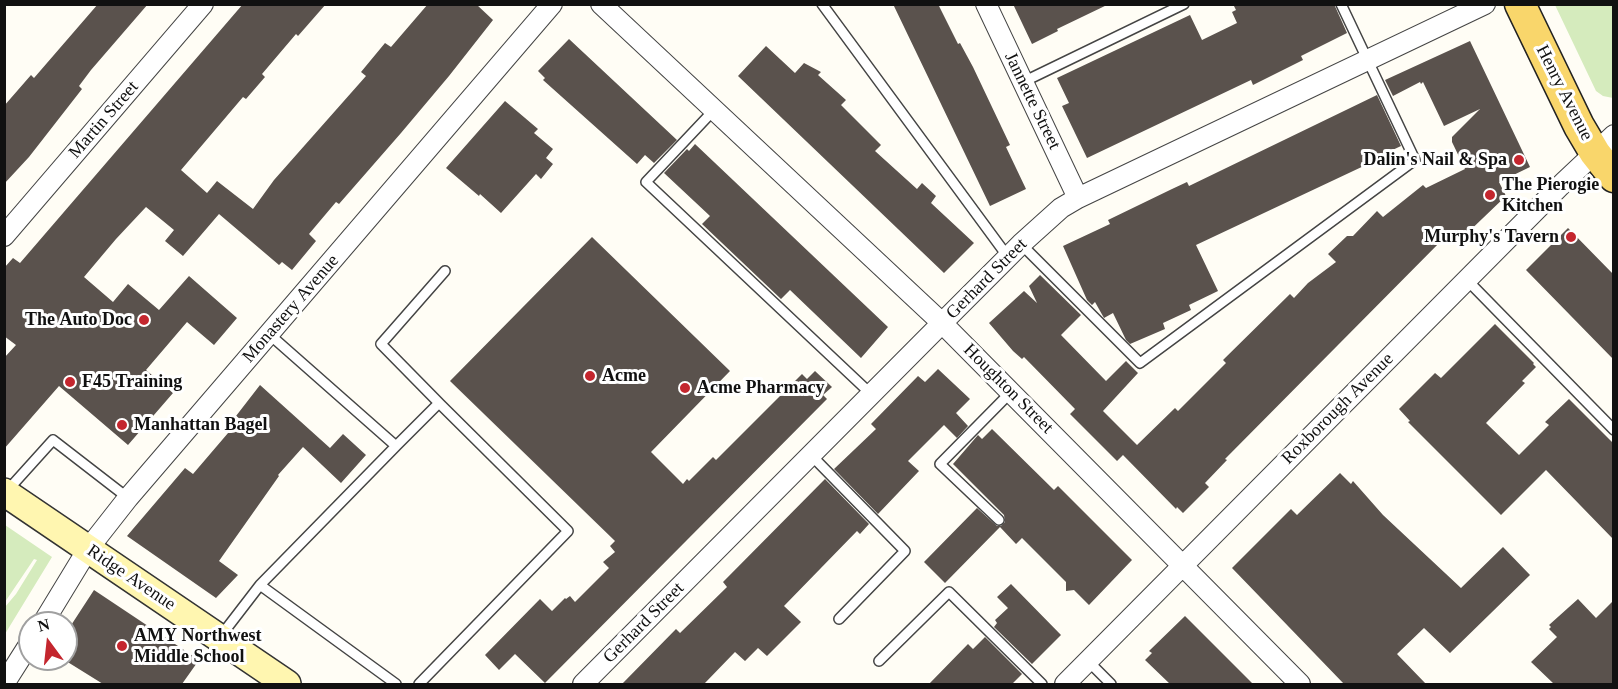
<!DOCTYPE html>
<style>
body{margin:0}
#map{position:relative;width:1618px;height:689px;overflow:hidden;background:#fffdf5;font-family:Georgia,serif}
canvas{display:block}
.frame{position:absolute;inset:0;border:6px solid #111;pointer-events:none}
.north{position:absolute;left:18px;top:611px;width:60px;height:60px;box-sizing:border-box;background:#fff;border:2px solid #a0a0a0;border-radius:50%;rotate:345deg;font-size:16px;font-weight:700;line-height:24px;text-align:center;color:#111}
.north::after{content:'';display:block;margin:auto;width:21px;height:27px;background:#c4262e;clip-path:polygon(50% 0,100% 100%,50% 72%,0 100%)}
</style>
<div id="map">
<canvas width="1618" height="689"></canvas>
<div class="frame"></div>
<div class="north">N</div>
</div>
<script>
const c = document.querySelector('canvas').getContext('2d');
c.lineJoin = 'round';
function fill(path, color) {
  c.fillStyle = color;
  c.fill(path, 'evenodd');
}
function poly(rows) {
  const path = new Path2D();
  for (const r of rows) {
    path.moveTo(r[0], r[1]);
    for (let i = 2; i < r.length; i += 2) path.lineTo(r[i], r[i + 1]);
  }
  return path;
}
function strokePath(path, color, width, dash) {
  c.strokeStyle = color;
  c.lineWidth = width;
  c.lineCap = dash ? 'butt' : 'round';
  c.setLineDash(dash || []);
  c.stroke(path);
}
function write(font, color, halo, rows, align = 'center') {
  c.font = font + ' Georgia,serif';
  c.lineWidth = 6;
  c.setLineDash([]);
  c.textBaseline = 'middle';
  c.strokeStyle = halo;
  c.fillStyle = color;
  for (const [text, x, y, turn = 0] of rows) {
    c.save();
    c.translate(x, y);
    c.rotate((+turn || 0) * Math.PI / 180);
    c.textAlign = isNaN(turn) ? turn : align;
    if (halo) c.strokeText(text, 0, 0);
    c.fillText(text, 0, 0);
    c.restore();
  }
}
fill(poly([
 [1555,5,1613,5,1613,98,1603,96,1596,91],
 [5,525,52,557,5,634,5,607,16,594,37,560,34,559,5,602]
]), '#d5ebbd');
fill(poly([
 [98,4,148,4,91,70,79,86,82,89,29,157,4,184,4,106,31,75,34,78],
 [243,4,326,4,298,36,296,34,262,74,265,77,246,99,243,97,181,170,207,193,217,181,253,209,274,180,366,76,361,72,385,43,391,47,428,4,476,4,493,20,449,76,401,133,339,204,336,202,309,234,316,241,292,270,282,262,279,265,219,214,183,256,165,241,174,230,146,207,116,239,84,277,113,302,128,284,159,310,189,276,237,318,214,345,187,322,146,370,173,393,128,445,59,386,4,449,4,358,16,345,4,336,4,268,13,258,20,263],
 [893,4,938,4,958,44,960,43,973,67,1010,145,1006,147,1026,189,990,206],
 [1013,4,1109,4,1057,29,1058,31,1032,44],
 [1233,4,1334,4,1347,33,1301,56,1303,60,1253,85,1251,80,1087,158,1062,106,1069,103,1057,78,1190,15,1202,40,1237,23,1232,12,1236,10],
 [569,39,677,140,654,163,645,155,637,164,543,80,545,78,538,71],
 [1470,41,1530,167,1499,182,1506,196,1459,241,1450,232,1225,459,1227,460,1205,483,1209,487,1183,513,1177,507,1176,509,1123,455,1117,461,1070,414,1075,409,1024,357,1022,359,1013,351,989,323,1024,291,1037,303,1029,286,1040,275,1081,315,1061,335,1106,381,1126,361,1138,373,1103,411,1137,445,1175,408,1178,411,1226,363,1223,360,1290,294,1294,298,1308,283,1336,262,1328,254,1347,236,1353,236,1377,211,1383,217,1423,185,1426,188,1465,169,1452,142,1452,137,1480,109,1444,126,1423,82,1421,84,1420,82,1393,96,1385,80],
 [766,46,795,73,804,63,821,72,818,75,846,100,841,105,881,145,875,151,917,189,922,183,936,196,931,203,974,243,944,273,738,76],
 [1377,95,1401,146,1367,162,1368,164,1196,245,1218,291,1189,305,1191,310,1163,323,1165,329,1130,344,1126,340,1113,313,1104,318,1095,302,1092,305,1087,300,1063,246,1110,224,1108,220,1172,189,1187,182,1189,186],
 [505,101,538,129,534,133,553,149,546,158,553,164,541,179,536,174,501,213,480,194,479,196,446,168],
 [695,144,888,327,861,358,790,290,781,299,702,224,710,216,664,173,687,149,689,151],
 [1568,228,1614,275,1614,360,1526,270],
 [592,237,730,371,651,452,683,484,687,479,689,481,713,457,716,460,802,374,807,379,815,371,832,387,823,395,827,399,545,683,515,654,499,670,485,655,540,599,552,611,565,598,566,599,570,596,575,602,609,568,603,562,615,552,610,546,615,541,450,381],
 [1495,324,1534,363,1533,364,1536,367,1522,381,1525,383,1486,423,1519,455,1549,425,1545,422,1569,399,1614,444,1614,540,1546,470,1501,515,1408,422,1410,421,1399,409,1435,373,1441,378],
 [938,369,970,399,956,413,968,426,957,438,944,425,908,461,919,471,878,514,834,469,876,429,871,424,918,376,925,382],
 [260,385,330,448,343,434,366,455,341,483,303,447,278,475,279,476,219,561,238,575,216,598,127,536,185,468,193,474,240,419,236,416],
 [992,429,1054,490,1058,486,1132,560,1089,605,1074,590,1066,591,1066,582,1022,538,1016,544,1000,527,945,583,924,562,977,508,997,526,1001,526,1005,522,1004,515,953,464,978,435,982,439],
 [1340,473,1351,484,1353,481,1383,515,1461,588,1503,547,1530,575,1450,653,1424,628,1397,654,1426,684,1344,684,1232,568,1291,509,1297,515],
 [825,479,869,524,860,534,857,531,784,606,801,622,767,656,758,648,745,661,735,652,704,684,622,684,676,629,680,633,727,587,723,582],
 [1011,584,1061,635,1032,664,994,627,997,623,995,620,1008,608,997,597],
 [94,590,199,660,182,684,103,684,66,661,66,633],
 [1578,599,1596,618,1614,600,1614,684,1554,684,1531,662,1557,637,1549,629,1551,627,1549,625],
 [1185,616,1253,684,1170,684,1145,660,1152,653,1149,651],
 [985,637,1022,674,1012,684,929,684,968,644,973,649]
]), '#5a524d');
const lane = poly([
 [822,4,1008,257],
 [1023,82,1184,4],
 [714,110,646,182,871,394],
 [1021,244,1140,363,1415,160,1341,4],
 [1467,280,1614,430],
 [439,403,381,344,445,271],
 [396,446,439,403,568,531,419,684],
 [811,455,905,551,839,619],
 [7,491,53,440,128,498],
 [999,520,940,464,1011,392],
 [260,585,396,684],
 [220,637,260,585,396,446,269,334],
 [879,661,949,592,1042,684],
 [1088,661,1111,684]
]);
const street = poly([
 [601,4,942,323,1300,684],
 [986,4,1078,198],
 [4,236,203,4],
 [43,623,88,549,128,498,552,4],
 [4,684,30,643],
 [583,684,955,310,1021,244,1061,208,1078,198,1485,4],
 [1065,684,1564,182,1614,135]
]);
const secondary = poly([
 [4,492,287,684]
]);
const primary = poly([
 [1520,4,1579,126,1595,153,1614,177]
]);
strokePath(lane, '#444', 12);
strokePath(street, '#444', 22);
strokePath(secondary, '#333', 30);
strokePath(primary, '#222', 33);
strokePath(lane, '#fff', 9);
strokePath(street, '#fff', 20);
strokePath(secondary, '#fff6b0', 27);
strokePath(primary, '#f9d66b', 30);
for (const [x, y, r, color] of [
 [1519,160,6,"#c4262e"],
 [1490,195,6,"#c4262e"],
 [1571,237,6,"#c4262e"],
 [144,320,6,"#c4262e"],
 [590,376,6,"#c4262e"],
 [70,382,6,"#c4262e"],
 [685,388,6,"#c4262e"],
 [122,425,6,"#c4262e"],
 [122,646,6,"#c4262e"]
]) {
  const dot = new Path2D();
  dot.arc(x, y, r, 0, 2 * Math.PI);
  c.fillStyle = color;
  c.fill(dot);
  strokePath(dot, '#fff', 2);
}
write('18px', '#111', '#fff', [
 ["Henry Avenue",1564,93,63],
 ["Jannette Street",1032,101,64],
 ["Martin Street",104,120,-49],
 ["Gerhard Street",987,279,-45],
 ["Monastery Avenue",291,309,-49],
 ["Houghton Street",1008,389,45],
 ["Roxborough Avenue",1338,409,-45],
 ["Ridge Avenue",131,578,34],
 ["Gerhard Street",644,623,-45]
]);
write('bold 18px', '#111', '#fff', [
 ["Dalin's Nail & Spa",1507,160,"right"],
 ["The Pierogie",1502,185],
 ["Kitchen",1502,206],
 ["Murphy's Tavern",1559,237,"right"],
 ["The Auto Doc",132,320,"right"],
 ["Acme",602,376],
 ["F45 Training",82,382],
 ["Acme Pharmacy",697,388],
 ["Manhattan Bagel",134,425],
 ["AMY Northwest",134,636],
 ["Middle School",134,657]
], 'left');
</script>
